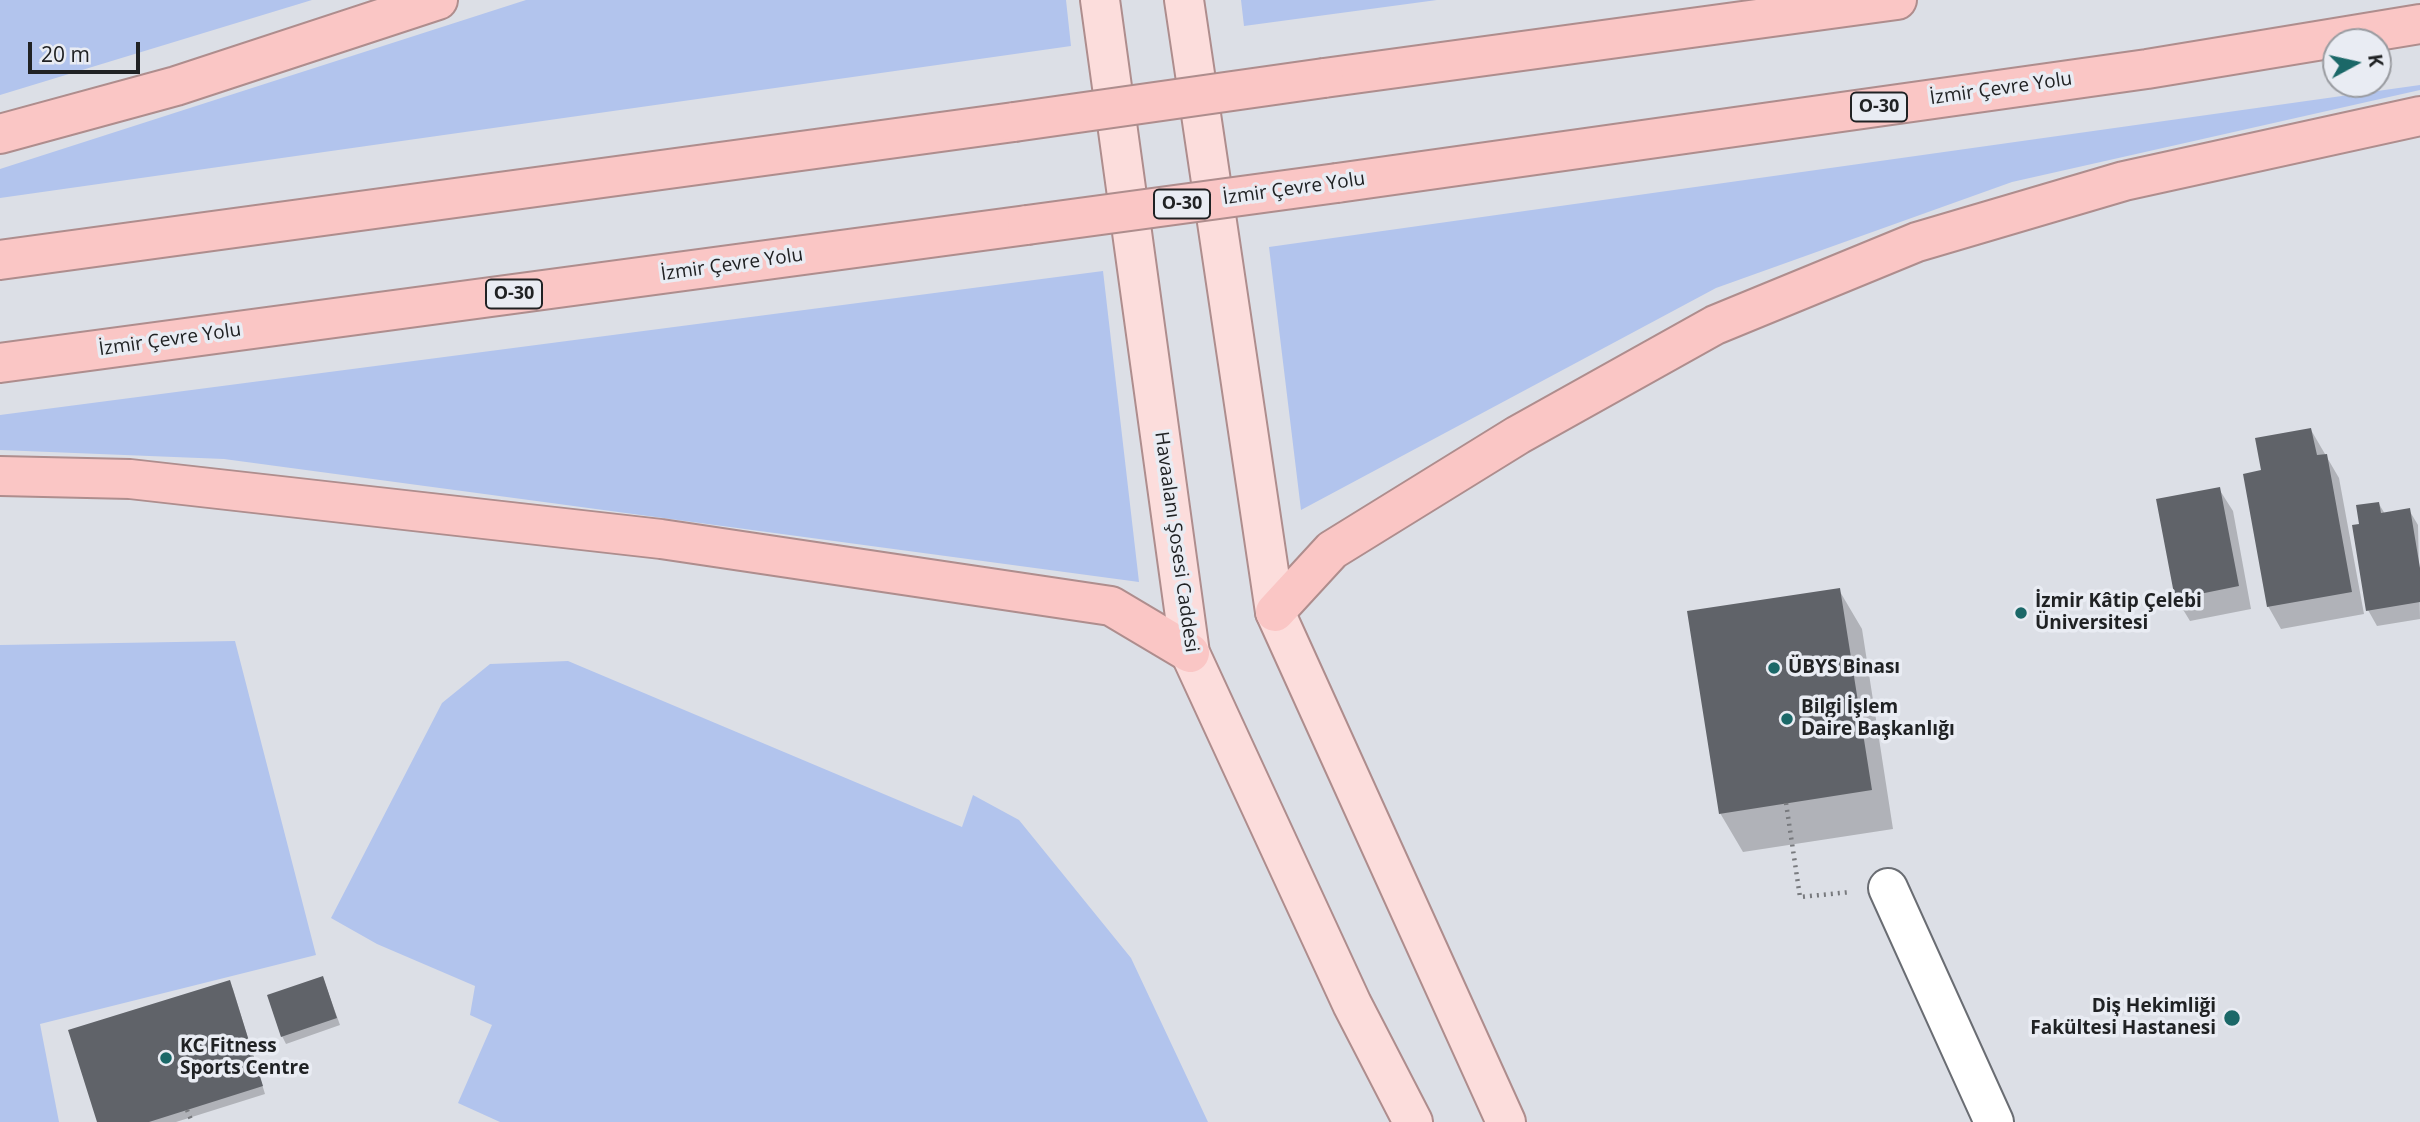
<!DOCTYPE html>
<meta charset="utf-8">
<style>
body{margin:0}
#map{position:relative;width:2420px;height:1122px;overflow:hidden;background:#dcdfe6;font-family:"Open Sans",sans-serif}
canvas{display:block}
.north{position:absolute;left:2322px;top:28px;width:70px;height:70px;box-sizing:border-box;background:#e9ecf3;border:2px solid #999ba0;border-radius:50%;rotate:82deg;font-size:19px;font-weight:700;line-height:28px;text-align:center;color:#202224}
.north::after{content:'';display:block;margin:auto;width:24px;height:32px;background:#1b6868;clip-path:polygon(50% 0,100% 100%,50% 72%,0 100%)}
.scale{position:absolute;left:28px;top:42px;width:112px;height:32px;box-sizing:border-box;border:4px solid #202224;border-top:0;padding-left:9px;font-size:21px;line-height:24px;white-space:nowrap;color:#202224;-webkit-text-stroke:5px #e9ecf3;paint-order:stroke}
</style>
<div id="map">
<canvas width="2420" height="1122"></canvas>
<div class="north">K</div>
<div class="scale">20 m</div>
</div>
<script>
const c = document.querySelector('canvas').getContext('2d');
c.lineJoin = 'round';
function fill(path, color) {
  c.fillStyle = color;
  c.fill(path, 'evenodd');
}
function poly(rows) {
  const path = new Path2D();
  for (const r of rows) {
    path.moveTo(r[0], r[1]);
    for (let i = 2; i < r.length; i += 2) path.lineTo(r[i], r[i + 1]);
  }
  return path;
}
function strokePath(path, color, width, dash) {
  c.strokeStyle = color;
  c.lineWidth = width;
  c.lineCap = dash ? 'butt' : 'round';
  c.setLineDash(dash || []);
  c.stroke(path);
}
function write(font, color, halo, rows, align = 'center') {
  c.font = font + ' "Open Sans",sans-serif';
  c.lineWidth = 7;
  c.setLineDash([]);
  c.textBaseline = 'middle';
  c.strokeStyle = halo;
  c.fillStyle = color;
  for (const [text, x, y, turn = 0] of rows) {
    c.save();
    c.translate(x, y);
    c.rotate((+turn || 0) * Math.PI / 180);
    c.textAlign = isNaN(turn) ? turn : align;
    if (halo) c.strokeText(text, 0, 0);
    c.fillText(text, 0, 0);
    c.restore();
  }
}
fill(poly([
 [0,0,312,0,0,95],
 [526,0,1066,0,1071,46,0,198,0,169],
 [1241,0,1437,0,1244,26],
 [2420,85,2420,90,2012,182,1716,288,1301,510,1269,247],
 [1103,271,1139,582,224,459,0,450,0,415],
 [235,641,316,955,40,1024,59,1122,0,1122,0,645],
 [568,661,962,827,973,795,1019,820,1131,958,1208,1122,500,1122,458,1103,492,1025,470,1015,475,986,377,944,331,918,442,703,490,664]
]), '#b2c4ed');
fill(poly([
 [2311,430,2339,478,2364,614,2281,629,2268,606,2263,472],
 [2219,489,2233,511,2251,609,2190,621,2176,598],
 [2379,504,2385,514,2409,510,2418,525,2420,619,2377,626,2368,610,2361,525],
 [1839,590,1862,629,1893,829,1743,852,1720,813],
 [323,978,340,1025,286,1044,282,1036],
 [229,982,233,989,265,1094,176,1122,99,1122]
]), '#0003');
fill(poly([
 [2311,428,2317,455,2327,454,2352,592,2267,607,2243,474,2261,470,2255,438],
 [2220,487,2239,586,2175,599,2156,499],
 [2379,502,2381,513,2410,508,2420,568,2420,602,2366,611,2352,525,2359,524,2356,505],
 [1840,588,1872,790,1719,814,1687,611],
 [323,976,337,1018,281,1037,267,995],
 [230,980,263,1086,149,1122,97,1122,68,1030]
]), '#606369');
const minor = poly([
 [1888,888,1994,1122]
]);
const major = poly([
 [1100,0,1190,653,1352,1004,1413,1122],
 [1184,0,1275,612,1506,1122]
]);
const highway = poly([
 [1324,78,1897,0],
 [0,134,176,86,438,0],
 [1337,183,2147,69,2420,24],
 [0,260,1014,122],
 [0,363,1027,225],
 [0,476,130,479,661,539,1111,606,1190,653],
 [1275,612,1332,550,1518,435,1715,325,1917,242,2124,181,2420,116]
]);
strokePath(minor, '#6a6d73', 42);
strokePath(major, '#ae8d8d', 42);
strokePath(highway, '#ae8d8d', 42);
strokePath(poly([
 [1786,803,1800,897,1851,892],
 [187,1110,192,1122]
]), '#787a7e', 4.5, [2, 5]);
strokePath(minor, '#fff', 38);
strokePath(major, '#fcdddc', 38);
strokePath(highway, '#fac6c5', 38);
const highwayBridge = poly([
 [1014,122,1324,78],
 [1027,225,1337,183]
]);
strokePath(highwayBridge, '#ae8d8d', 42, []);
strokePath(highwayBridge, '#fac6c5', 38);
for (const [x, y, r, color] of [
 [2021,613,7,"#1b6868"],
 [1774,668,7,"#1b6868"],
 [1787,719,7,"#1b6868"],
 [2232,1018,9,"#1b6868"],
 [166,1058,7,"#1b6868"]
]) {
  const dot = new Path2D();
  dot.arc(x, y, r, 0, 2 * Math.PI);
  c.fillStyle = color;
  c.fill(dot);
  strokePath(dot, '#e9ecf3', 2.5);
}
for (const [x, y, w] of [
 [1879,107,56],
 [1182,204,56],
 [514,294,56]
]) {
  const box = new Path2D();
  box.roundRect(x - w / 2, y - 14.5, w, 29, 5);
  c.fillStyle = '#e9ecf3';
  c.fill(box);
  strokePath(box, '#202224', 2);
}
write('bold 18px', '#202224', null, [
 ["O-30",1879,107],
 ["O-30",1182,204],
 ["O-30",514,294]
]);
write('19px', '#202224', '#e9ecf3', [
 ["İzmir Çevre Yolu",2001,89,-8],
 ["İzmir Çevre Yolu",1294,189,-8],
 ["İzmir Çevre Yolu",732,265,-8],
 ["İzmir Çevre Yolu",170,340,-8],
 ["Havaalanı Şosesi Caddesi",1176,542,82]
]);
write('bold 19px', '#202224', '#e9ecf3', [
 ["İzmir Kâtip Çelebi",2035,602],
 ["Üniversitesi",2035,624],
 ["ÜBYS Binası",1788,668],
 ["Bilgi İşlem",1801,708],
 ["Daire Başkanlığı",1801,730],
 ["Diş Hekimliği",2216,1007,"right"],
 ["Fakültesi Hastanesi",2216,1029,"right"],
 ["KC Fitness",180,1047],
 ["Sports Centre",180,1069]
], 'left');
</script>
